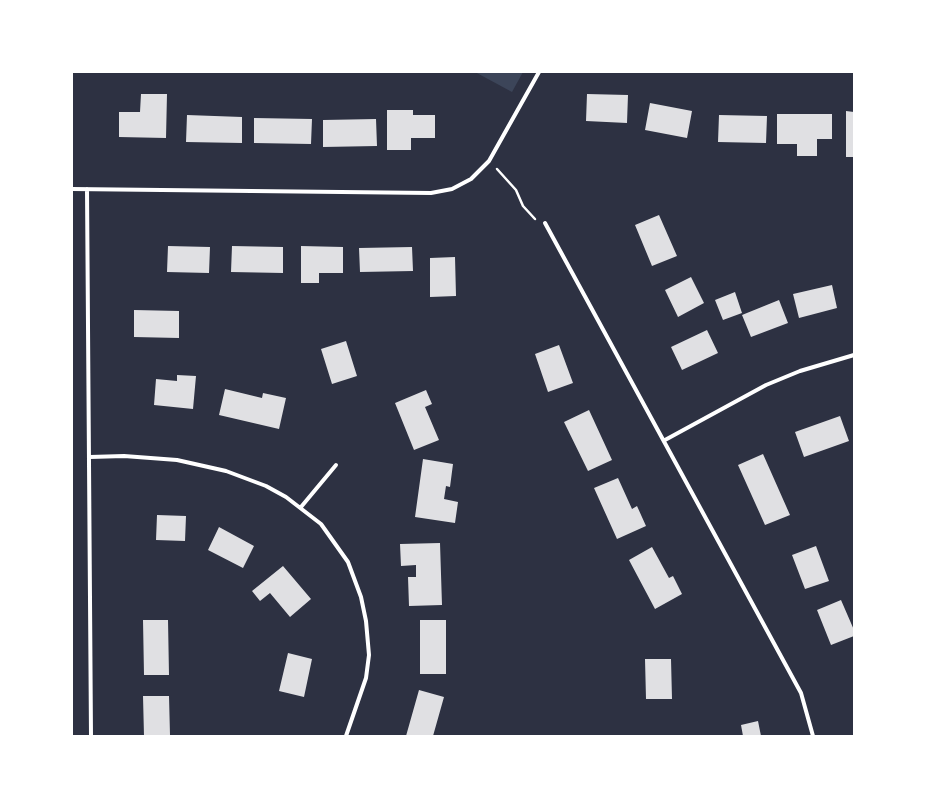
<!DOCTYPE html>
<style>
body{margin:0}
#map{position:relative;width:926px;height:808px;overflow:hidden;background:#2d3142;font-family:"PT Sans",sans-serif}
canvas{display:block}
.frame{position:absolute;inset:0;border:73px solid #fff;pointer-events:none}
</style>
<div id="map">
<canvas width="926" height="808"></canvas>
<div class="frame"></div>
</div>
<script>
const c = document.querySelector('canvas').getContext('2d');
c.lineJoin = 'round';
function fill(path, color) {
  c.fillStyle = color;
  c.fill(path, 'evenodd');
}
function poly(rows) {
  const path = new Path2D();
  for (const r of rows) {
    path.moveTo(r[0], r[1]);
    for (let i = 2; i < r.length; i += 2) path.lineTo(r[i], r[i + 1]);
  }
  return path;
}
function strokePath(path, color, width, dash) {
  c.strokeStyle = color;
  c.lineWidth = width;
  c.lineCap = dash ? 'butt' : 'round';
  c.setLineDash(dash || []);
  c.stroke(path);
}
fill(poly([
 [475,72,523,72,512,92]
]), '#3c4559');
fill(poly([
 [141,94,167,94,166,138,119,137,119,112,140,112],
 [587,94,628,95,627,123,586,121],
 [650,103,692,111,687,138,645,130],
 [387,110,413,110,413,115,435,115,435,138,411,138,411,150,387,150],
 [846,111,854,112,854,157,846,157],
 [777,114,832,114,832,139,817,139,817,156,797,156,797,144,777,144],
 [187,115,242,117,242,143,186,142],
 [719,115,767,116,766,143,718,142],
 [254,118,312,119,311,144,254,143],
 [376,119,377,146,323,147,323,120],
 [659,215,677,256,652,266,635,225],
 [168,246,210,247,209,273,167,272],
 [232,246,283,247,283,273,231,272],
 [301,246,343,247,343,273,319,273,319,283,301,283],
 [412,247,413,271,360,272,359,248],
 [455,257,456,296,430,297,430,258],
 [691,277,704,303,678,317,665,290],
 [832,285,837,308,799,318,793,294],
 [735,292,742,313,723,320,715,300],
 [779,300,788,323,751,337,742,315],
 [134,310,179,311,179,338,134,337],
 [707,330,718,353,682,370,671,347],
 [346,341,357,376,332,384,321,349],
 [559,345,573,383,548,392,535,354],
 [177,375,196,376,193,409,154,405,156,379,177,381],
 [225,389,262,398,263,393,286,398,279,429,219,415],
 [426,390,432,404,425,407,439,440,414,450,395,403],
 [589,410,612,460,588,471,564,422],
 [840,416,849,441,804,457,795,432],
 [763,454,790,515,765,525,738,465],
 [423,459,453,464,450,487,446,486,444,499,458,502,455,523,415,517],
 [618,478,632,509,637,506,646,526,617,539,594,488],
 [157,515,186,516,185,541,156,540],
 [219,527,254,546,243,568,208,550],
 [440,543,442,605,409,606,408,577,416,577,416,565,401,566,400,544],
 [816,546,829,581,805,589,792,555],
 [652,547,669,578,673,576,682,594,655,609,629,560],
 [283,566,311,599,290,617,270,593,260,601,252,591],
 [841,600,854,630,854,636,831,645,817,610],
 [143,620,168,620,169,675,144,675],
 [420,620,446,620,446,674,420,674],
 [288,653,312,659,304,697,279,691],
 [645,659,671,659,672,699,646,699],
 [419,690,444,697,433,736,406,736],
 [143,696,169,696,170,735,144,736],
 [758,721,761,736,743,736,741,725]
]), '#e0e0e3');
strokePath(poly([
 [497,169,516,190,523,206,535,219]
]), '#fff', 2.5);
strokePath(poly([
 [72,189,431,193,452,189,471,179,489,161,539,72],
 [87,189,91,736],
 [545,223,801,693,813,736],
 [665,440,766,385,800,371,854,355],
 [90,457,124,456,177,460,226,471,266,486,286,497,321,524,348,562,361,597,366,621,369,655,366,678,346,736],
 [301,507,336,465]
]), '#fff', 4);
</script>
